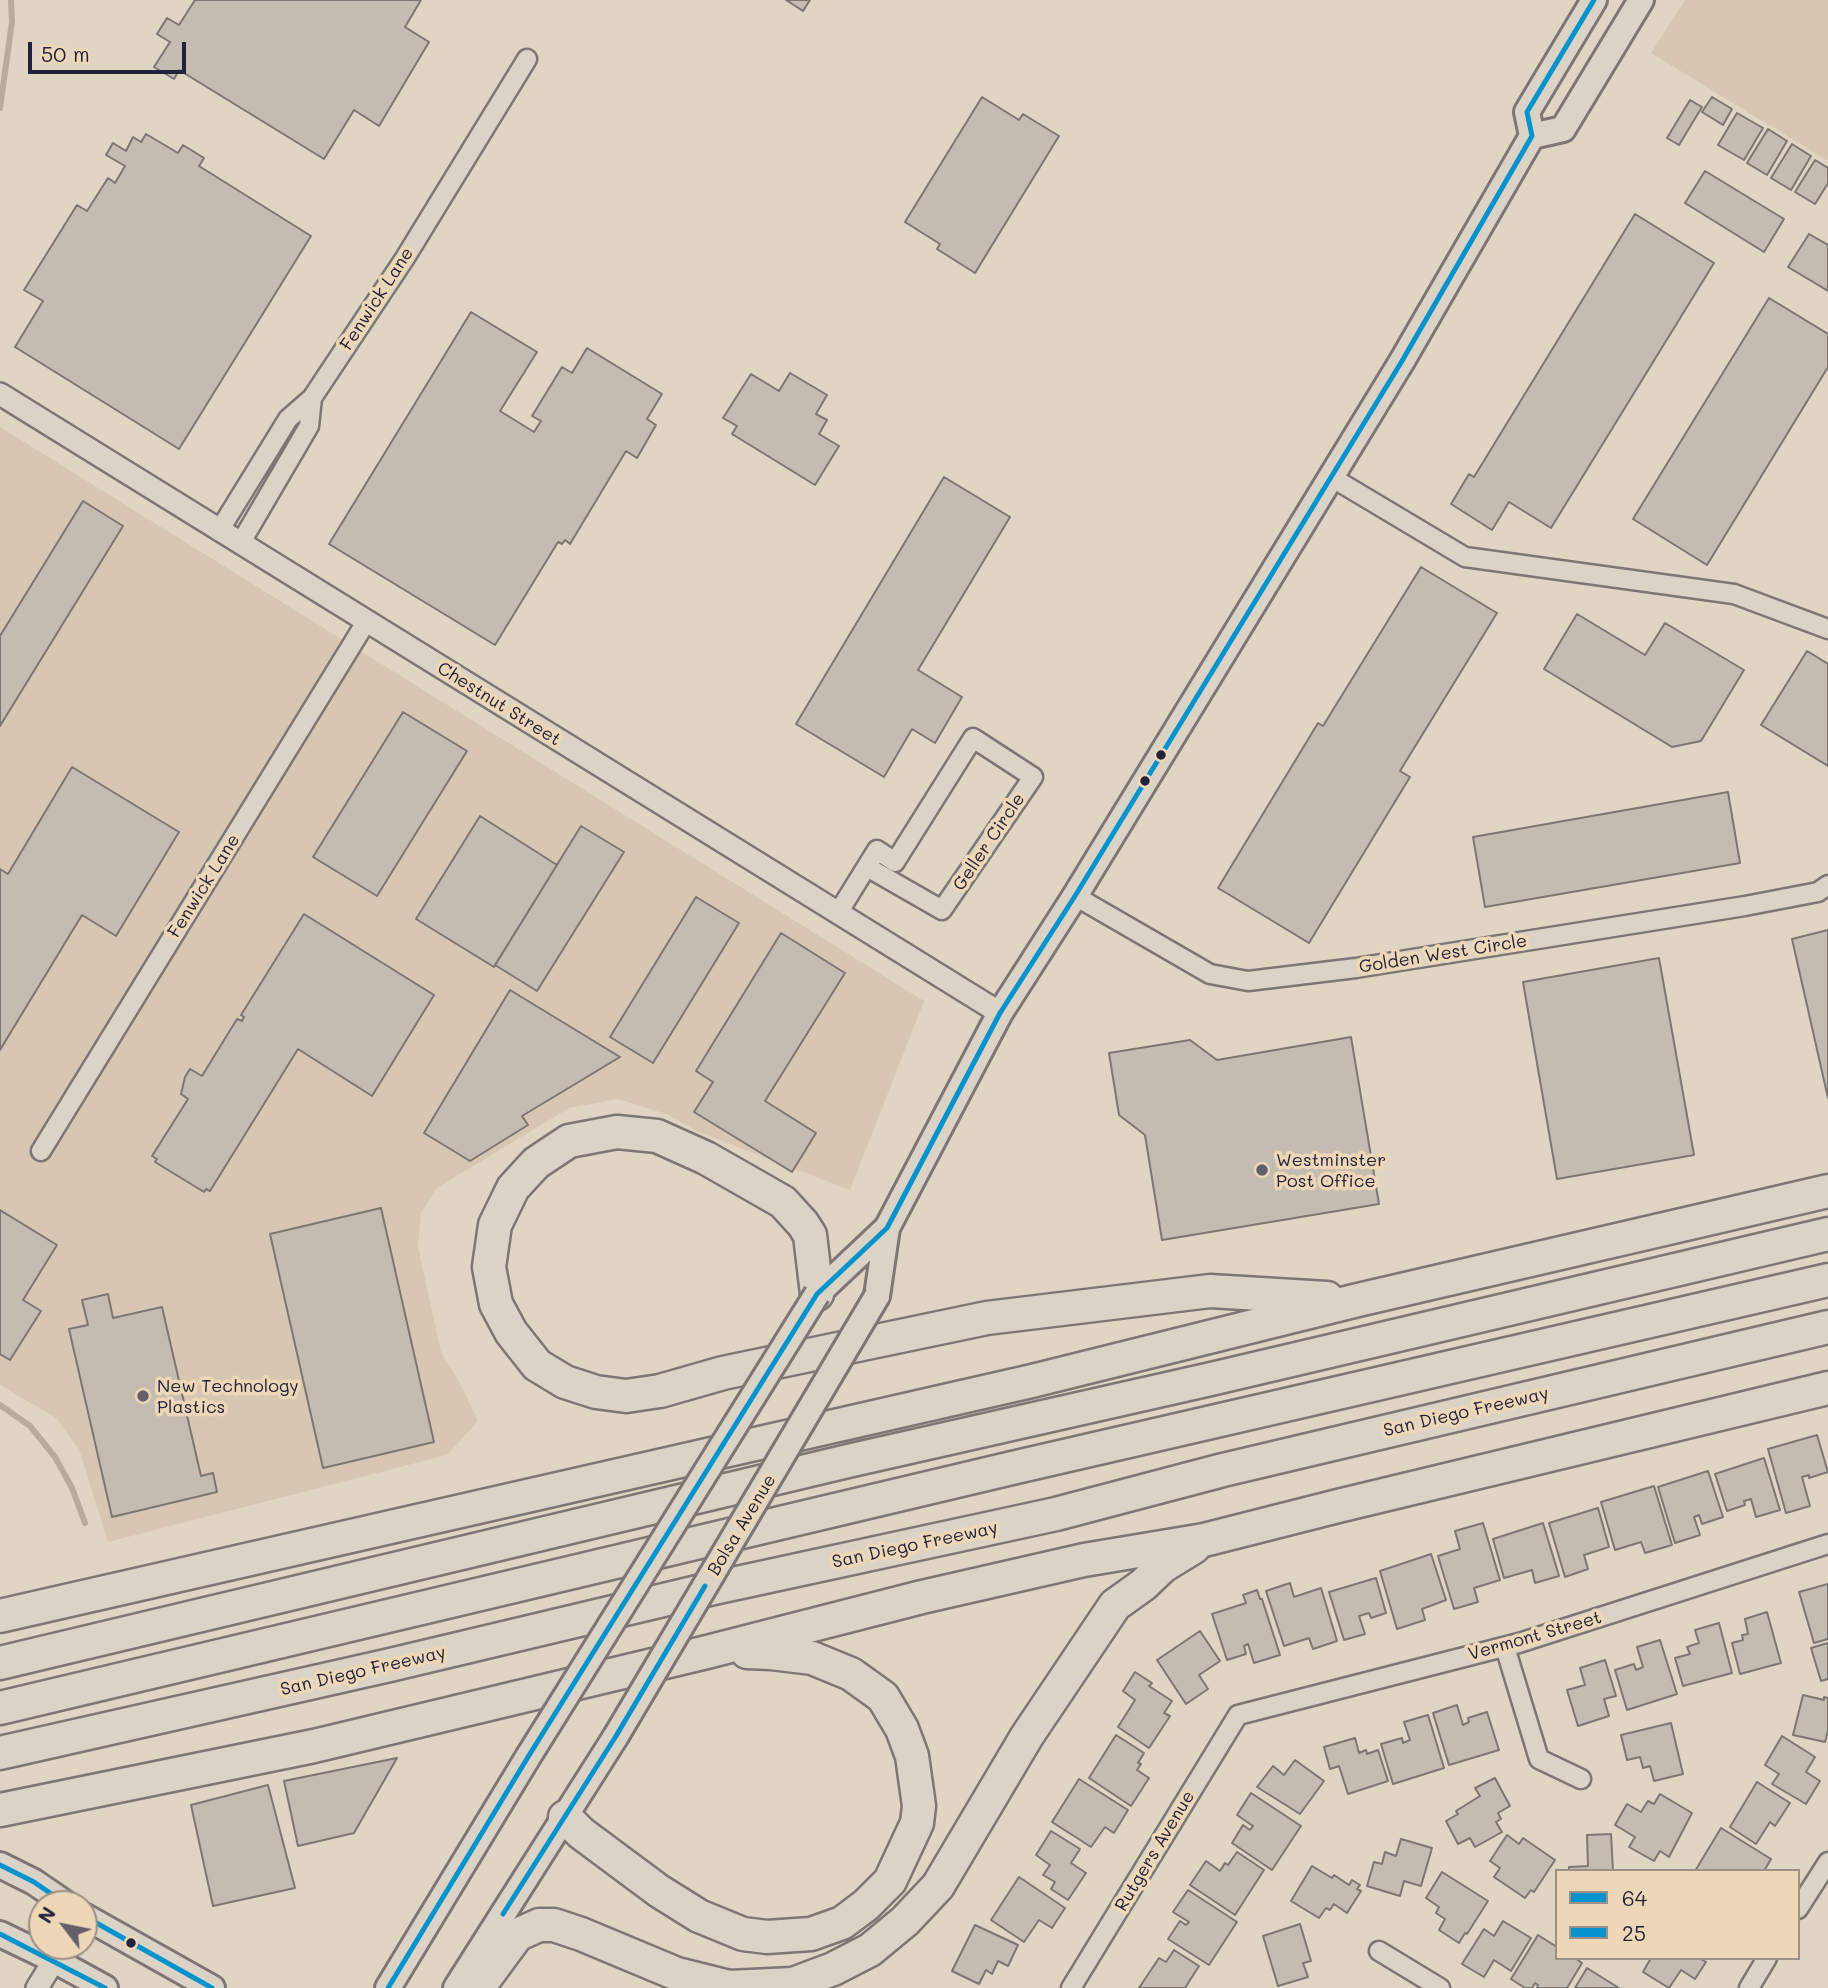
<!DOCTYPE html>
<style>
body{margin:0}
#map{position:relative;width:1828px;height:1988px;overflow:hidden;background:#e0d4c3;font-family:Mali,sans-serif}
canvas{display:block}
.legend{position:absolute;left:1555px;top:1869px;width:245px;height:91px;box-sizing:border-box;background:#edd7b6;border:2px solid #9c8f85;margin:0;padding:9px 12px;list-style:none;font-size:21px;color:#22223b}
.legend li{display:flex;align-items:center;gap:14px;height:35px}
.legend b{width:35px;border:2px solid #9c8f85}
.north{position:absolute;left:28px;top:1890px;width:70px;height:70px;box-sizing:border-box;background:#edd7b6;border:2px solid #9c8f85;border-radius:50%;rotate:302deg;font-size:19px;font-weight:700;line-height:28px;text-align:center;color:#22223b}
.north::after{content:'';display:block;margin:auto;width:24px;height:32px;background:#64606b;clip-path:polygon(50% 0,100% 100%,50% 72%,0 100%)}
.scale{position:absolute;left:28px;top:42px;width:158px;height:32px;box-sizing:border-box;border:4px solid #22223b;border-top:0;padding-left:9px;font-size:21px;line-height:24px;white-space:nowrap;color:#22223b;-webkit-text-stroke:5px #edd7b6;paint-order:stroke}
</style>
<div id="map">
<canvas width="1828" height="1988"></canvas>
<ul class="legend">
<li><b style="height:9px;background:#0793cd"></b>64</li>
<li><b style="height:9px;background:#0793cd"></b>25</li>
</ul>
<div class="north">N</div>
<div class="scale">50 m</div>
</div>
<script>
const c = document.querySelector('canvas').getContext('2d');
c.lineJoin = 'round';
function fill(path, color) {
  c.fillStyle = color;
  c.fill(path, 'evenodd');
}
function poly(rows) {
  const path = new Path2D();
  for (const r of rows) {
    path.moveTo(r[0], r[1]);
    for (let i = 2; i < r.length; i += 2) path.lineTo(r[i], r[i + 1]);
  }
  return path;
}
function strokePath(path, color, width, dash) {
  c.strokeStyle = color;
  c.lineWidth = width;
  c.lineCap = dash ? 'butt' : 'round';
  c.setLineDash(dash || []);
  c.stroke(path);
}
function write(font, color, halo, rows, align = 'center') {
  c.font = font + ' Mali,sans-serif';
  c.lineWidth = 7;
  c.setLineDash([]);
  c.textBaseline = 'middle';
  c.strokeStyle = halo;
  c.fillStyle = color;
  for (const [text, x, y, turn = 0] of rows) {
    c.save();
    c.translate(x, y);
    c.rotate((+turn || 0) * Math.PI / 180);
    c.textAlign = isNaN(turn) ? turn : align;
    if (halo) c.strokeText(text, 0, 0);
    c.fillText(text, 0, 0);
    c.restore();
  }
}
fill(poly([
 [1685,0,1828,0,1828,161,1651,53],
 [0,427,924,1001,850,1190,699,1132,666,1114,618,1099,569,1108,437,1188,421,1213,418,1247,441,1352,460,1383,478,1421,447,1455,108,1542,79,1449,56,1418,0,1385]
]), '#d7c7b2');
strokePath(poly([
 [0,108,12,22,11,0],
 [0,1405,30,1426,55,1457,72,1488,85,1523]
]), '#b8ab9c', 6);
const building = poly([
 [195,0,421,0,405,27,429,42,379,126,354,110,324,159,179,70,174,79,154,67,170,42,157,34,167,18,179,25,195,0],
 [786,0,810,0,803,11,786,0],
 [982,97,1019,120,1023,114,1059,136,975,273,937,249,940,244,905,222,982,97],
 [1712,97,1732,109,1723,125,1702,112,1712,97],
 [1690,100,1702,107,1679,145,1667,138,1690,100],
 [1737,113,1763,128,1744,160,1718,145,1737,113],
 [1768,129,1787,141,1767,175,1747,163,1768,129],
 [146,134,178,153,183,145,204,158,199,166,311,236,179,449,15,347,43,301,24,290,77,205,87,211,108,178,115,183,125,166,106,155,113,143,126,151,133,137,141,142,146,134],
 [1792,144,1811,156,1791,190,1771,178,1792,144],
 [1815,160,1828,168,1828,183,1815,204,1795,192,1815,160],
 [1705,171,1784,219,1764,252,1685,203,1705,171],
 [1635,214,1714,263,1551,528,1509,502,1492,530,1451,504,1469,474,1474,477,1635,214],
 [1809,234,1828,245,1828,291,1788,267,1809,234],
 [1769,298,1828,334,1828,367,1707,565,1633,519,1769,298],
 [471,312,537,352,500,411,534,432,541,421,532,416,562,367,572,373,587,348,662,394,647,419,656,425,637,458,626,451,570,544,565,540,562,544,558,542,495,645,329,544,471,312],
 [790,373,827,395,816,414,827,420,819,434,839,446,815,485,732,434,737,426,723,418,751,374,779,391,790,373],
 [944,477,1010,517,918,670,962,697,935,743,912,729,884,777,796,724,944,477],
 [83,501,123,526,0,726,0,636,83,501],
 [1421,567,1497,613,1400,771,1410,777,1309,943,1218,888,1318,723,1323,726,1421,567],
 [1577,614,1645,655,1665,623,1744,670,1701,741,1672,747,1544,669,1577,614],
 [1807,651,1828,664,1828,766,1761,725,1807,651],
 [403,712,467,751,377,896,313,857,403,712],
 [72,767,179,832,116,936,82,915,0,1050,0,869,8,874,72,767],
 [1728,792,1740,863,1485,907,1473,837,1728,792],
 [480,816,557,865,494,967,416,919,480,816],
 [581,826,624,852,537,991,495,965,581,826],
 [696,897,739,923,653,1063,610,1037,696,897],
 [304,914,434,995,372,1096,298,1049,210,1191,206,1189,204,1192,155,1162,157,1159,152,1156,188,1099,181,1094,185,1077,190,1069,202,1076,237,1019,242,1021,244,1017,241,1015,304,914],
 [1828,930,1828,1098,1792,939,1828,930],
 [781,933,845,973,765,1101,816,1133,792,1172,694,1112,713,1082,696,1071,781,933],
 [1659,958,1694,1155,1557,1179,1523,982,1659,958],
 [510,990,620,1057,522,1116,528,1125,470,1161,424,1133,510,990],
 [1351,1037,1379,1204,1162,1240,1145,1135,1119,1115,1109,1053,1190,1040,1217,1060,1351,1037],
 [381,1208,434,1442,323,1468,270,1234,381,1208],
 [0,1210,57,1245,23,1300,41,1311,10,1360,0,1354,0,1210],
 [108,1294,113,1318,162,1307,201,1476,213,1473,217,1492,112,1517,69,1329,88,1325,82,1300,108,1294],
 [1817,1435,1828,1472,1809,1478,1809,1475,1802,1477,1810,1506,1786,1513,1768,1449,1817,1435],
 [1764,1458,1780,1510,1756,1517,1751,1499,1744,1501,1745,1505,1727,1511,1715,1474,1764,1458],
 [1708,1471,1723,1517,1702,1524,1699,1515,1694,1517,1700,1535,1675,1543,1658,1487,1708,1471],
 [1654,1486,1672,1545,1645,1553,1641,1542,1615,1550,1601,1502,1654,1486],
 [1598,1508,1609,1547,1584,1555,1588,1569,1565,1577,1549,1523,1598,1508],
 [1483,1523,1500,1580,1474,1588,1478,1602,1454,1609,1438,1556,1460,1549,1455,1531,1483,1523],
 [1543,1523,1559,1576,1535,1583,1532,1570,1504,1578,1493,1539,1543,1523],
 [1431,1554,1446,1600,1422,1609,1425,1620,1397,1629,1380,1571,1431,1554],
 [1376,1578,1386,1613,1371,1618,1369,1613,1359,1616,1365,1634,1344,1640,1329,1592,1376,1578],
 [1290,1583,1294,1597,1321,1588,1337,1641,1313,1649,1309,1638,1284,1646,1266,1591,1290,1583],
 [1828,1584,1828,1639,1814,1643,1799,1592,1828,1584],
 [1257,1590,1260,1599,1262,1599,1280,1655,1254,1663,1248,1644,1244,1646,1246,1654,1227,1660,1212,1614,1246,1603,1243,1595,1257,1590],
 [1767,1612,1781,1663,1740,1674,1732,1643,1743,1640,1742,1635,1748,1634,1745,1619,1767,1612],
 [1719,1623,1732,1673,1683,1686,1675,1658,1690,1654,1687,1647,1699,1643,1695,1630,1719,1623],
 [1200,1631,1220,1661,1199,1675,1208,1689,1186,1704,1157,1660,1200,1631],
 [1660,1640,1677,1694,1627,1710,1615,1670,1634,1664,1636,1670,1643,1667,1637,1647,1660,1640],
 [1828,1643,1828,1679,1821,1681,1811,1648,1828,1643],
 [1605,1660,1616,1696,1604,1699,1609,1716,1578,1726,1567,1690,1585,1685,1580,1668,1605,1660],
 [1135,1672,1152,1683,1149,1686,1172,1701,1164,1713,1170,1716,1149,1748,1118,1727,1135,1700,1123,1691,1135,1672],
 [1803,1695,1824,1700,1824,1697,1828,1698,1828,1731,1825,1742,1793,1735,1803,1695],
 [1457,1705,1463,1725,1469,1722,1468,1718,1487,1712,1499,1750,1449,1765,1433,1713,1457,1705],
 [1428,1715,1444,1768,1393,1784,1381,1744,1402,1738,1403,1743,1410,1740,1404,1722,1428,1715],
 [1671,1723,1683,1774,1654,1781,1650,1766,1643,1768,1640,1757,1627,1760,1621,1735,1671,1723],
 [1116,1735,1144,1753,1138,1763,1141,1764,1137,1770,1149,1778,1131,1806,1089,1778,1116,1735],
 [1782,1736,1815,1757,1806,1772,1820,1781,1806,1804,1772,1784,1779,1774,1765,1765,1782,1736],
 [1355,1738,1359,1753,1366,1750,1367,1754,1378,1750,1388,1781,1348,1794,1339,1766,1330,1769,1324,1747,1355,1738],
 [397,1758,354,1833,298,1846,284,1781,397,1758],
 [1295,1760,1324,1781,1300,1814,1257,1787,1273,1766,1284,1775,1295,1760],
 [1495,1778,1510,1806,1498,1813,1501,1819,1496,1822,1502,1832,1475,1847,1470,1838,1458,1844,1446,1821,1458,1814,1456,1811,1480,1796,1475,1788,1495,1778],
 [1079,1779,1128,1810,1114,1833,1105,1827,1091,1847,1052,1822,1079,1779],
 [1757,1782,1790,1803,1775,1826,1770,1822,1756,1844,1730,1827,1757,1782],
 [268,1785,295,1888,213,1906,191,1805,268,1785],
 [1251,1793,1301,1826,1272,1870,1232,1843,1243,1825,1250,1830,1253,1826,1237,1815,1251,1793],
 [1660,1794,1692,1813,1669,1857,1660,1851,1654,1861,1629,1847,1635,1837,1615,1825,1627,1804,1641,1812,1648,1801,1654,1804,1660,1794],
 [1721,1828,1771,1859,1764,1871,1695,1871,1721,1828],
 [1051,1831,1080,1849,1071,1863,1086,1873,1068,1900,1051,1889,1055,1882,1043,1875,1050,1865,1036,1855,1051,1831],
 [1611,1834,1613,1871,1569,1871,1569,1867,1588,1866,1587,1835,1611,1834],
 [1507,1835,1519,1844,1523,1838,1555,1860,1534,1892,1531,1890,1525,1898,1494,1877,1500,1868,1490,1861,1507,1835],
 [1401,1839,1432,1848,1421,1886,1404,1881,1400,1896,1367,1886,1374,1862,1382,1864,1385,1852,1396,1856,1401,1839],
 [1237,1852,1264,1870,1235,1915,1190,1885,1206,1861,1220,1871,1225,1863,1228,1865,1237,1852],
 [1312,1866,1332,1878,1334,1875,1349,1885,1352,1880,1360,1885,1357,1889,1361,1891,1347,1913,1334,1904,1330,1910,1326,1908,1319,1918,1291,1901,1312,1866],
 [1442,1872,1488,1901,1467,1934,1465,1933,1459,1943,1439,1930,1445,1919,1436,1913,1439,1907,1426,1898,1442,1872],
 [1019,1877,1065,1908,1052,1928,1039,1920,1024,1942,991,1920,1019,1877],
 [1188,1890,1237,1922,1209,1965,1168,1939,1180,1921,1186,1925,1189,1922,1173,1912,1188,1890],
 [1503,1921,1531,1938,1511,1971,1494,1960,1484,1977,1462,1964,1484,1929,1494,1936,1503,1921],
 [1300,1924,1311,1961,1303,1963,1308,1977,1278,1986,1263,1936,1300,1924],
 [975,1925,1018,1945,1008,1966,998,1961,992,1974,986,1970,979,1984,952,1971,975,1925],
 [1538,1935,1557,1947,1557,1958,1575,1958,1582,1963,1567,1988,1537,1988,1538,1985,1535,1983,1532,1988,1525,1988,1511,1979,1538,1935],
 [1174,1950,1199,1966,1185,1988,1139,1988,1159,1958,1166,1962,1174,1950],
 [1651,1958,1699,1958,1706,1962,1695,1979,1681,1970,1669,1988,1643,1972,1651,1958],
 [1587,1968,1619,1988,1575,1988,1587,1968]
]);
fill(building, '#c5bcb1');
strokePath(building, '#7c7674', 2);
const minor = poly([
 [1331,477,1465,557,1734,594,1828,629],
 [219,531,288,419,312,398],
 [240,544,309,426,312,398,405,258,527,59],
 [1075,896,1210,974,1248,981,1356,968,1745,906,1818,892,1828,885],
 [838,913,877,850,895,862,973,738,1033,777,942,910,867,867],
 [41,1151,366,622],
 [1505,1647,1539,1759,1581,1779],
 [1798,1909,1828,1862],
 [1379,1951,1440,1988],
 [1071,1988,1238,1715,1519,1643,1828,1544],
 [1749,1988,1767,1958]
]);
const tertiary = poly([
 [0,394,1000,1013],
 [37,1988,63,1946]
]);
const secondary = poly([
 [1532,136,1563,129,1641,0],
 [817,1294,887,1228,1000,1013,1075,896,1402,361,1532,136,1527,112,1594,0],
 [877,1296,887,1228],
 [0,1865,34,1882,66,1904],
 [84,1916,212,1988],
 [0,1934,54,1960,105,1988],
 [388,1988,528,1757],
 [456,1988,616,1736]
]);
const motorway = poly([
 [817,1294,810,1235,803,1224,783,1202,706,1158,657,1136,617,1132,569,1141,536,1163,513,1188,495,1225,489,1267,496,1304,511,1332,537,1365,565,1382,596,1392,626,1396,660,1391,723,1373,987,1318,1210,1291,1327,1298],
 [0,1616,1032,1381,1358,1300,1828,1191],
 [0,1663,848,1461,1211,1379,1828,1234],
 [0,1708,1012,1468,1828,1280],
 [0,1753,390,1665,714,1588,1056,1514,1223,1470,1828,1327],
 [0,1810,314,1746,707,1652,922,1597,1084,1560,1204,1540,1338,1506,1828,1388],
 [565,1817,581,1833,659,1891,699,1916,743,1934,767,1937,811,1934,842,1923,866,1905,890,1881,917,1823,919,1806,912,1756,902,1729,883,1697,851,1674,812,1658,771,1653,747,1652],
 [478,1988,517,1935,539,1925,554,1925,581,1934,677,1974,729,1987,793,1984,833,1969,870,1950,905,1921,938,1886,1027,1736,1115,1605,1143,1585,1163,1566,1194,1547]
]);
strokePath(minor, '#7c7674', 23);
strokePath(tertiary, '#7c7674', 26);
strokePath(secondary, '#7c7674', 30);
strokePath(motorway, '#7c7674', 37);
strokePath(minor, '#dcd3c7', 18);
strokePath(tertiary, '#dcd3c7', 21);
strokePath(secondary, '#dcd3c7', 24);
strokePath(motorway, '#dcd3c7', 32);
const secondaryBridge = poly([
 [616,1736,877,1296],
 [528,1757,817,1294]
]);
strokePath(secondaryBridge, '#7c7674', 30, []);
strokePath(secondaryBridge, '#dcd3c7', 24);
strokePath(poly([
 [503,1914,616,1736,705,1586],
 [388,1988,528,1757,817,1294,887,1228,1000,1013,1075,896,1402,361,1532,136,1527,112,1594,0]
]), '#0793cd', 5);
strokePath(poly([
 [0,1865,34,1882,66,1904],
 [84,1916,212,1988],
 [0,1934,105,1988]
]), '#0793cd', 5);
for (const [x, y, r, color] of [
 [1161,755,6,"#22223b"],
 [1145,781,6,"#22223b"],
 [1262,1170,7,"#64606b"],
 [143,1396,7,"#64606b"],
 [131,1943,6,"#22223b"]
]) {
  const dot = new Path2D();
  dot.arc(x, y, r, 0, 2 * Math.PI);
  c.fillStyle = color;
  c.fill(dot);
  strokePath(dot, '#edd7b6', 2.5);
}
write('18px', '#22223b', '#edd7b6', [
 ["Fenwick Lane",377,299,-57],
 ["Chestnut Street",499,704,32],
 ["Geller Circle",989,842,-56],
 ["Fenwick Lane",204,886,-58],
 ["Golden West Circle",1443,954,-9],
 ["San Diego Freeway",1466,1412,-13],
 ["Bolsa Avenue",742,1525,-59],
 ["San Diego Freeway",915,1545,-12],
 ["Vermont Street",1535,1636,-16],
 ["San Diego Freeway",363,1671,-13],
 ["Rutgers Avenue",1155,1851,-59]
]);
write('18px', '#22223b', '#edd7b6', [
 ["Westminster",1276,1160],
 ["Post Office",1276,1181],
 ["New Technology",157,1386],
 ["Plastics",157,1407]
], 'left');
</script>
